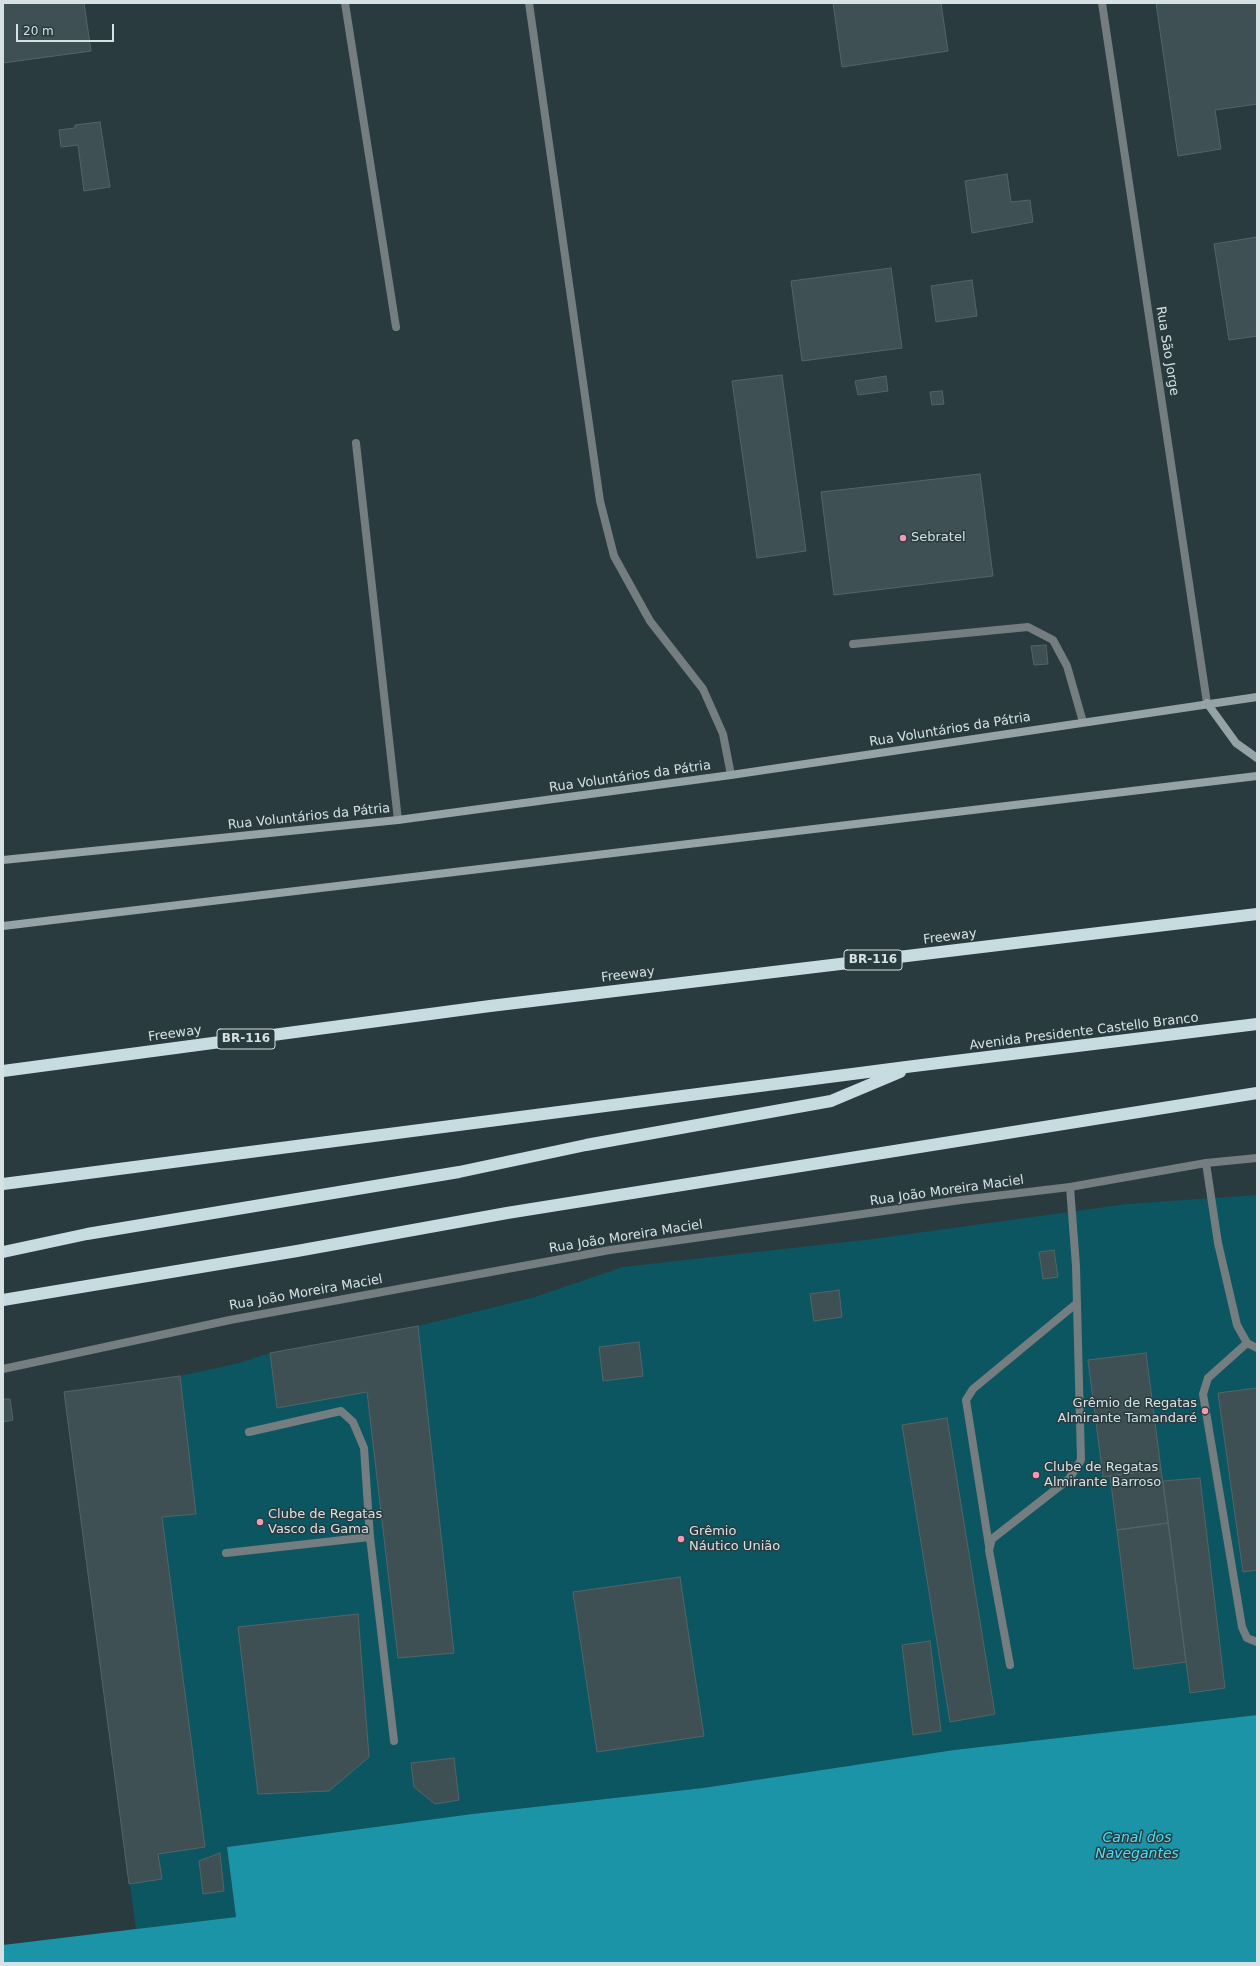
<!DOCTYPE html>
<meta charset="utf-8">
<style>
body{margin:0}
#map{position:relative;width:1260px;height:1966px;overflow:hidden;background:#2a3b3f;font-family:"DejaVu Sans",sans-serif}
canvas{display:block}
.frame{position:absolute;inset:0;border:4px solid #d6e1e3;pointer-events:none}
.scale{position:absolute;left:16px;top:24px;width:98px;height:18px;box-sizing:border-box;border:2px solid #d6e1e3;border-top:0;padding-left:5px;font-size:12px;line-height:14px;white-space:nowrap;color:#d6e1e3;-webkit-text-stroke:3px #2a3b3f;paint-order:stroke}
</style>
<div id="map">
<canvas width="1260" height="1966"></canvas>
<div class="frame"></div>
<div class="scale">20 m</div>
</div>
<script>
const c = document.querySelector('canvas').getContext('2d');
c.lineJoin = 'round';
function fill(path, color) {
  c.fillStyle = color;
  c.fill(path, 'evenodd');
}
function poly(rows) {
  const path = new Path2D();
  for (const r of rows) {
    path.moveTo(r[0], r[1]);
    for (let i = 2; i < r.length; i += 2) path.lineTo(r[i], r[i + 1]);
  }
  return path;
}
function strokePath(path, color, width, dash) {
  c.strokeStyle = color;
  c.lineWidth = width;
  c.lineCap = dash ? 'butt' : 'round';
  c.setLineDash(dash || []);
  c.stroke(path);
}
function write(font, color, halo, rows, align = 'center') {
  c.font = font + ' "DejaVu Sans",sans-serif';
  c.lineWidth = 3;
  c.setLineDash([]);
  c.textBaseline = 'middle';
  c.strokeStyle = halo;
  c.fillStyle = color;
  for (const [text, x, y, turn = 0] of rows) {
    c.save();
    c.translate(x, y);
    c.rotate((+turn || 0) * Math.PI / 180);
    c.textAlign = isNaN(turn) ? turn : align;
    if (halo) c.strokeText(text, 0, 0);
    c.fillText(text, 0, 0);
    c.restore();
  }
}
fill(poly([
 [1257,1195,1257,1715,954,1750,703,1788,472,1814,227,1847,236,1917,136,1929,64,1392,180,1376,239,1363,270,1353,418,1326,535,1297,623,1267,873,1239,1127,1204]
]), '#0c5662');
fill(poly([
 [1257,1715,1257,1963,3,1963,3,1945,236,1917,227,1847,472,1814,703,1788,954,1750]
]), '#1b94a7');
const building = poly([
 [3,3,84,3,91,51,3,63,3,3],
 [833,3,941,3,948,51,842,67,833,3],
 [1156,3,1257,3,1257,104,1215,110,1221,149,1178,156,1156,3],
 [100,122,110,187,84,191,78,145,61,147,59,130,75,128,75,125,100,122],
 [1007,174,1011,202,1030,200,1033,222,972,233,965,181,1007,174],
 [1257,237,1257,336,1229,340,1214,244,1257,237],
 [891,268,902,348,802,361,791,281,891,268],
 [972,280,977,316,936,322,931,286,972,280],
 [782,375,806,551,757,558,732,381,782,375],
 [886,376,888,391,858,395,855,381,886,376],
 [942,391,944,404,932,405,930,392,942,391],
 [980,474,993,576,834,595,821,492,980,474],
 [1046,645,1048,664,1034,665,1031,646,1046,645],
 [1054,1250,1058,1277,1043,1279,1039,1252,1054,1250],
 [839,1290,842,1317,814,1321,810,1294,839,1290],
 [418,1326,454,1653,398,1658,367,1392,277,1408,270,1353,418,1326],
 [639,1342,643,1376,603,1381,599,1347,639,1342],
 [1146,1353,1161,1469,1103,1477,1088,1360,1146,1353],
 [180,1376,196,1514,162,1517,205,1847,158,1854,162,1879,129,1884,64,1392,180,1376],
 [1257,1388,1257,1570,1243,1572,1218,1393,1257,1388],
 [3,1399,10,1399,13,1420,3,1422,3,1399],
 [947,1418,995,1714,950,1722,902,1425,947,1418],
 [1161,1469,1168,1523,1117,1530,1110,1476,1161,1469],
 [1200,1478,1225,1688,1190,1693,1163,1481,1200,1478],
 [1168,1523,1186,1662,1134,1669,1117,1530,1168,1523],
 [680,1577,704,1736,597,1752,573,1592,680,1577],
 [358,1614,369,1757,329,1791,258,1794,238,1627,358,1614],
 [930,1641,941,1731,913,1735,902,1645,930,1641],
 [454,1758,459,1800,435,1804,414,1787,411,1763,454,1758],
 [220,1853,224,1891,203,1894,199,1861,220,1853]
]);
fill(building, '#3e5054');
strokePath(building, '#526568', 1);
strokePath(poly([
 [345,3,396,327],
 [529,3,600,501,614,556,650,621,703,689,723,734,731,775],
 [356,443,398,820],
 [853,644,1028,627,1053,640,1067,666,1083,722],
 [1206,1163,1218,1243,1237,1325,1247,1343,1257,1348],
 [1247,1343,1208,1378,1203,1394,1242,1627,1247,1638,1257,1642],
 [249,1432,341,1411,353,1422,364,1448,370,1537,394,1741],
 [989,1546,966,1400,973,1389,1077,1303],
 [226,1553,370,1537],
 [1010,1665,989,1550,992,1539,1069,1479,1081,1460,1076,1266,1070,1187]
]), '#747d7f', 8);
strokePath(poly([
 [1102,3,1207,703],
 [3,1369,230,1320,610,1250,961,1200,1070,1187,1206,1163,1257,1158]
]), '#747d7f', 8);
strokePath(poly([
 [1207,703,1236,743,1257,758],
 [3,860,398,820,731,775,1257,697],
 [3,926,1257,776]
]), '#96a3a6', 8);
strokePath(poly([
 [3,1071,490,1006,1257,914],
 [3,1184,914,1066,1257,1024],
 [3,1252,87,1234,459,1172,586,1145,831,1101,900,1072],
 [3,1300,297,1251,507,1213,1257,1093]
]), '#c7dce0', 12);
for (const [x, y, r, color] of [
 [903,538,4,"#f19ab2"],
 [1205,1411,4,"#f19ab2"],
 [1036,1475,4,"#f19ab2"],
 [260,1522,4,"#f19ab2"],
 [681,1539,4,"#f19ab2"]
]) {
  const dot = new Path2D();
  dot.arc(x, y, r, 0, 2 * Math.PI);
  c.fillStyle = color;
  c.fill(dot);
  strokePath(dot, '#2a3b3f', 1.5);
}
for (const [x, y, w] of [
 [873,960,58],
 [246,1039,58]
]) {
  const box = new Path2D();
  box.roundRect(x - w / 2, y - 10, w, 20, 3);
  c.fillStyle = '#2a3b3f';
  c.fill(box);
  strokePath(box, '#d6e1e3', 1);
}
write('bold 12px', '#d6e1e3', null, [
 ["BR-116",873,960],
 ["BR-116",246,1039]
]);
write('13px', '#d6e1e3', '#2a3b3f', [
 ["Rua São Jorge",1167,351,81],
 ["Rua Voluntários da Pátria",950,730,-9],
 ["Rua Voluntários da Pátria",630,777,-8],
 ["Rua Voluntários da Pátria",309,817,-6],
 ["Freeway",950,937,-7],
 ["Freeway",628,975,-7],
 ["Avenida Presidente Castello Branco",1084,1032,-7],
 ["Freeway",175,1034,-8],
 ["Rua João Moreira Maciel",947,1191,-8],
 ["Rua João Moreira Maciel",626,1237,-9],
 ["Rua João Moreira Maciel",306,1293,-10]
]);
write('13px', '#d6e1e3', '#2a3b3f', [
 ["Sebratel",911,538],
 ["Grêmio de Regatas",1197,1404,"right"],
 ["Almirante Tamandaré",1197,1419,"right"],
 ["Clube de Regatas",1044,1468],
 ["Almirante Barroso",1044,1483],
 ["Clube de Regatas",268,1515],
 ["Vasco da Gama",268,1530],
 ["Grêmio",689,1532],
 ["Náutico União",689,1547]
], 'left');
write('italic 14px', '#4dddf7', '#2a3b3f', [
 ["Canal dos",1137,1838],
 ["Navegantes",1137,1854]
]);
</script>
